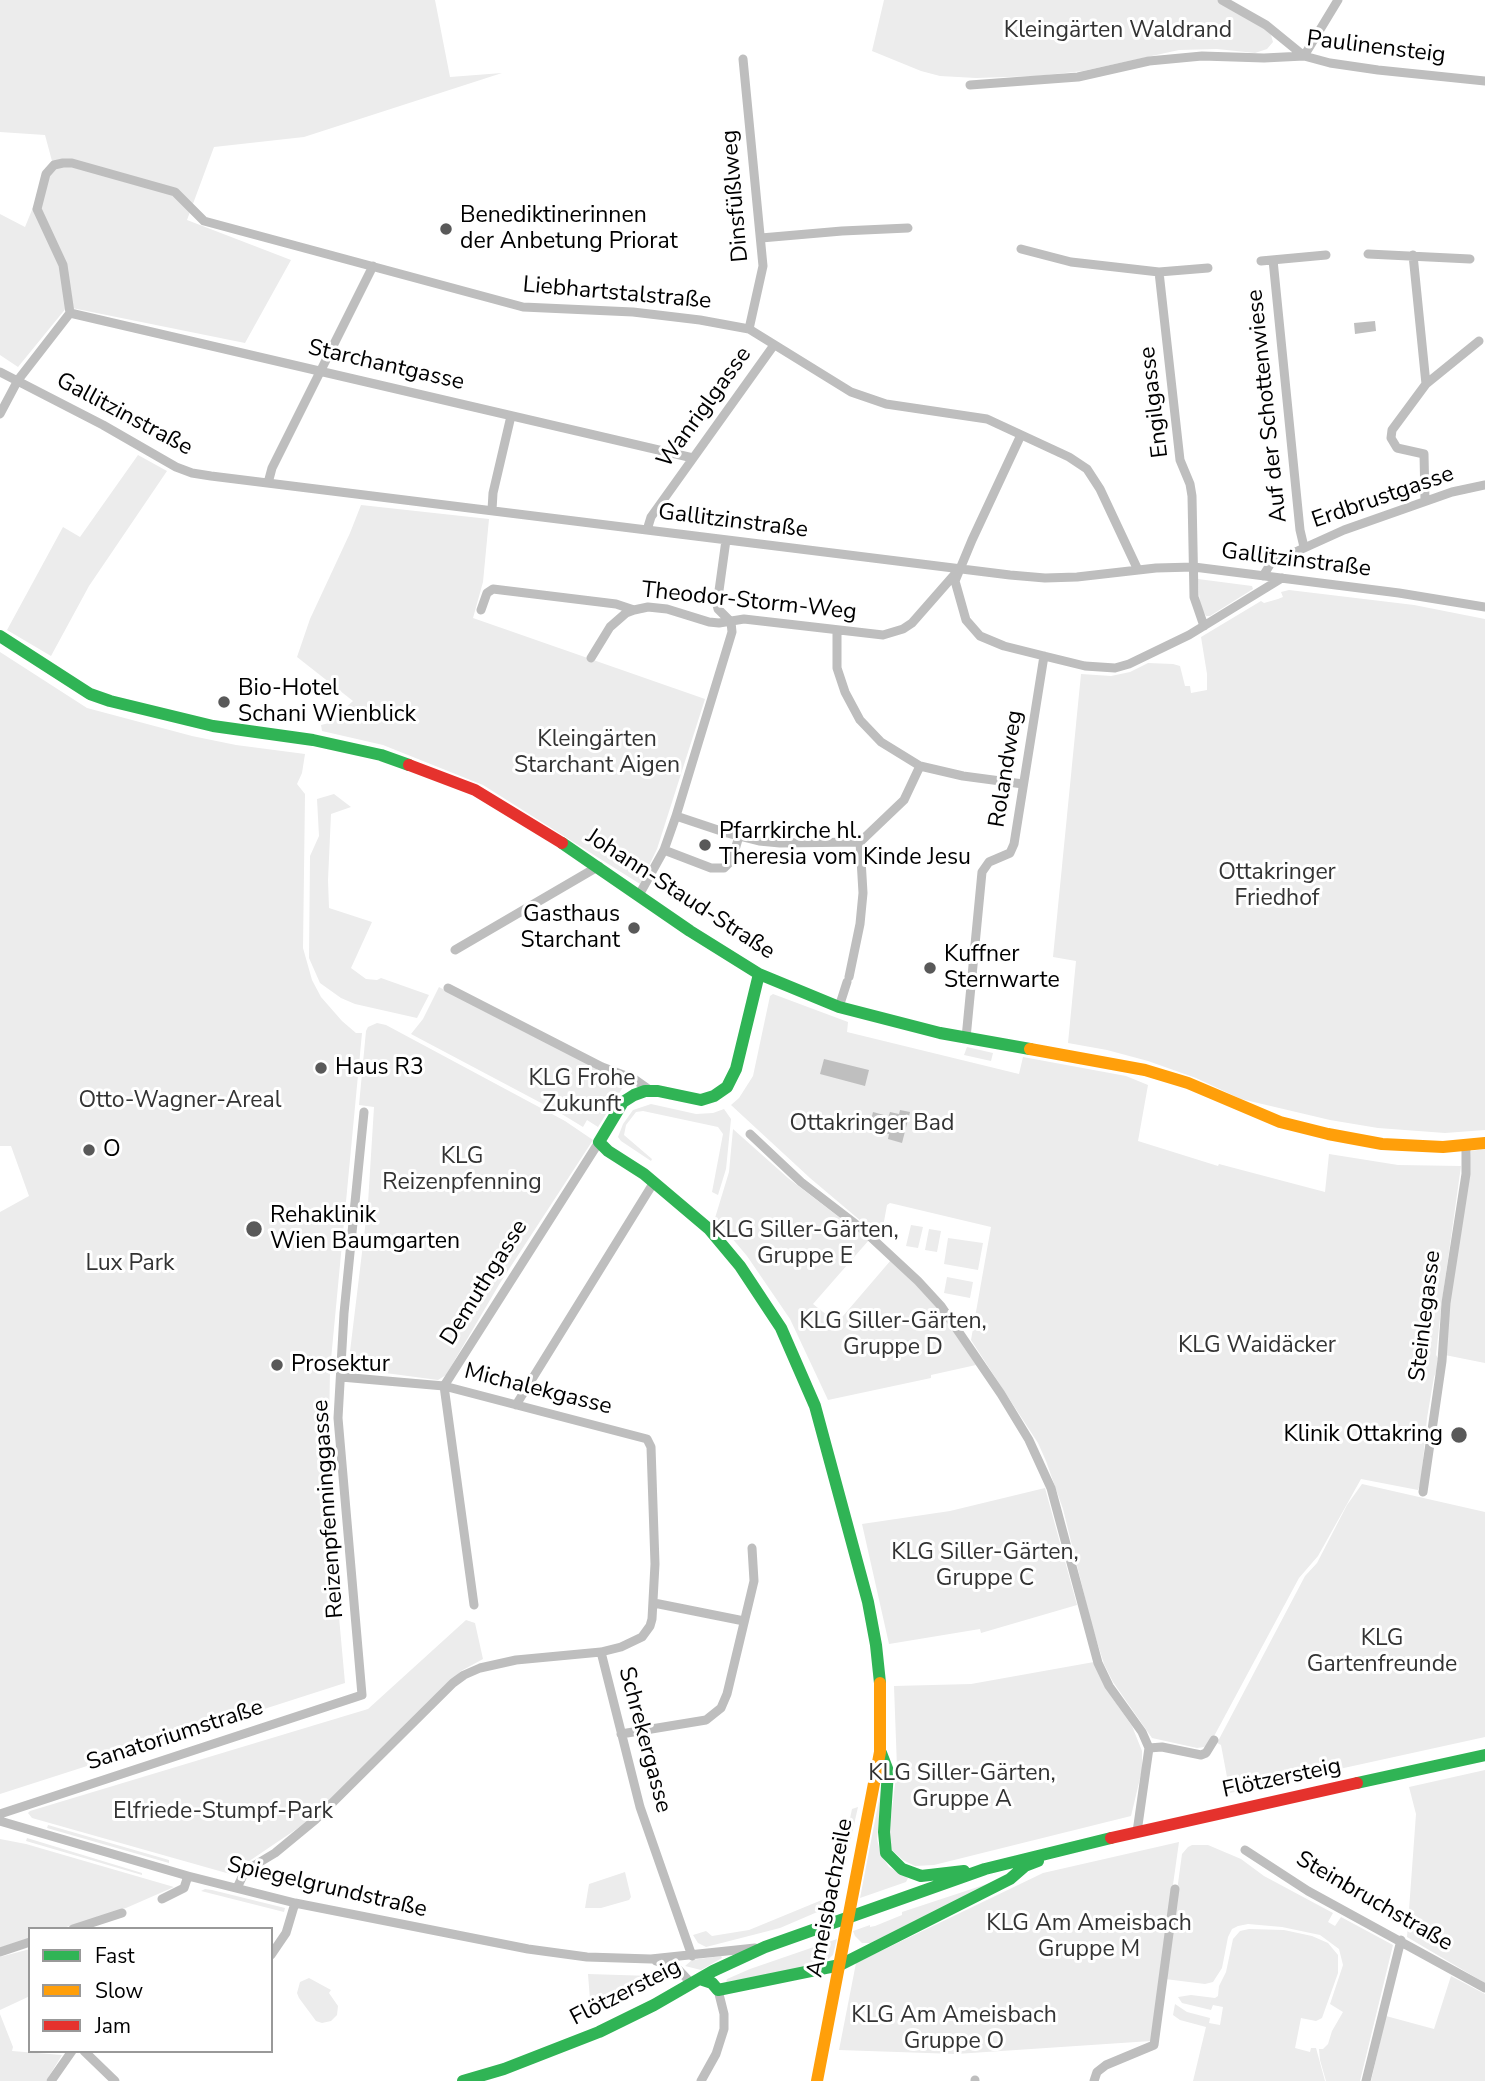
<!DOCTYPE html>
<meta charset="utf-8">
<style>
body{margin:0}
#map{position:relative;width:1485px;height:2081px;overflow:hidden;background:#fff;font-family:"Nunito Sans",sans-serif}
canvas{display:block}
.legend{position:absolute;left:28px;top:1927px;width:245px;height:126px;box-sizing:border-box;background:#fff;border:2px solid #999;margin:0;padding:9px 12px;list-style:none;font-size:21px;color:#000}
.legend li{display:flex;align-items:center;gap:14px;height:35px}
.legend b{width:35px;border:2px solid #999}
</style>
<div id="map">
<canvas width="1485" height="2081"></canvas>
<ul class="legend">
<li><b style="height:9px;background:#30b455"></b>Fast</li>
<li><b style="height:9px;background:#ff9f0a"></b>Slow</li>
<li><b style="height:9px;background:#e5322d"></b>Jam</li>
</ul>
</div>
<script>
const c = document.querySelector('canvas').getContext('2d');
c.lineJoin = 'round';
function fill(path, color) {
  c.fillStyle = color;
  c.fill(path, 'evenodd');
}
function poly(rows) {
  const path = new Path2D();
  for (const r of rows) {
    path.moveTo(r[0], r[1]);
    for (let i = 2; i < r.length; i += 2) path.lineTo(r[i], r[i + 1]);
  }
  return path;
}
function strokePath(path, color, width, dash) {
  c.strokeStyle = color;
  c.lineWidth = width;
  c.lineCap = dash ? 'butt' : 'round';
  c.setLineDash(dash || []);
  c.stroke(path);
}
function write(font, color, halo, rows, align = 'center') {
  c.font = font + ' "Nunito Sans",sans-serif';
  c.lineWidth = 6;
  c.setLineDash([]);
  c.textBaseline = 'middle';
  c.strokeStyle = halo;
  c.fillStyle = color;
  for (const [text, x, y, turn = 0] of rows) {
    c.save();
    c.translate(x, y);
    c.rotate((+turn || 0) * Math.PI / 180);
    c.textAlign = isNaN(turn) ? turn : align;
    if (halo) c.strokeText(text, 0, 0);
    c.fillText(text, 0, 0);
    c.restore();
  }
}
fill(poly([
 [0,0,435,0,450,77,502,73,304,137,214,147,187,220,291,260,245,343,67,307,18,367,0,355,0,214,25,227,52,161,45,135,0,132],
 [884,0,1217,0,1263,26,1271,35,1273,42,1267,49,1255,53,1217,49,1179,50,1083,71,1037,76,976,78,940,76,921,71,872,51],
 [138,455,167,471,89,586,51,656,7,630,63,527,80,537],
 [361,505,489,519,483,582,473,618,705,699,657,849,640,884,483,785,383,745,322,731,321,725,329,723,353,701,297,657,310,619,350,533],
 [1198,579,1252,586,1253,589,1210,616,1206,616,1200,606],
 [1289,590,1414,605,1485,619,1485,1130,1445,1133,1378,1128,1330,1120,1241,1099,1196,1078,1148,1061,1107,1050,1068,1043,1076,961,1053,957,1081,674,1111,676,1130,672,1148,663,1173,664,1180,666,1185,686,1190,686,1191,693,1207,690,1207,674,1201,637,1261,601,1264,603,1278,599,1283,597,1281,592],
 [0,652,87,708,192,736,236,745,305,754,302,773,297,784,305,794,303,948,312,980,321,997,342,1021,356,1033,362,1033,330,1370,329,1429,322,1430,345,1683,0,1794,0,1212,29,1196,11,1146,0,1146],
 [334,794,351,807,331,814,328,880,329,908,372,922,351,968,366,979,377,980,381,978,429,995,417,1018,355,1004,341,998,320,983,309,958,310,856,319,836,317,799],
 [439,987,528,1034,628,1079,598,1127,587,1120,583,1127,560,1113,411,1034,423,1019],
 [773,994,848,1022,847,1032,1019,1074,1023,1057,1126,1076,1148,1085,1138,1141,1218,1166,1219,1164,1325,1192,1329,1154,1398,1165,1461,1166,1441,1309,1436,1355,1440,1361,1434,1377,1427,1418,1421,1482,1418,1490,1361,1479,1318,1556,1299,1578,1212,1740,1204,1747,1197,1748,1152,1738,1113,1682,1104,1664,1092,1626,1063,1509,1046,1461,1038,1443,971,1340,991,1227,890,1203,887,1205,881,1238,810,1178,731,1105,739,1098,753,1076,770,996],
 [377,1023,386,1025,565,1121,593,1140,500,1283,446,1375,438,1380,348,1368,368,1203,374,1107,359,1105,366,1031,368,1027],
 [967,1047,993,1053,991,1061,964,1055],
 [651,1104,696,1114,713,1113,724,1109,731,1119,726,1169,718,1195,712,1192,723,1134,718,1127,643,1111,636,1112,626,1125,624,1135,652,1159,651,1161,621,1141,618,1137,623,1124,633,1110],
 [733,1129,788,1178,869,1240,813,1304,837,1323,891,1260,933,1302,976,1365,931,1375,931,1378,828,1400,790,1319,747,1256,715,1218,729,1172],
 [1485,1149,1485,1363,1445,1355,1449,1303,1471,1151],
 [911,1225,923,1227,918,1248,906,1246],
 [929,1229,941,1231,937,1252,925,1250],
 [948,1238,983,1243,978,1270,944,1264],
 [947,1277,973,1282,970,1298,944,1293],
 [1362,1484,1485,1512,1485,1737,1230,1793,1221,1745,1217,1743,1305,1576,1317,1563,1347,1505],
 [1045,1488,1077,1605,981,1633,980,1629,889,1644,862,1524,950,1511],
 [466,1620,475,1623,483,1659,461,1671,307,1822,230,1874,32,1818,28,1813,30,1811,368,1709],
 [1094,1662,1111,1696,1132,1726,1142,1751,1142,1770,1131,1816,934,1865,915,1866,903,1860,892,1850,889,1834,897,1768,894,1686,971,1684],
 [1485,1770,1485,1983,1407,1937,1416,1814,1409,1787],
 [883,1779,877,1839,881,1855,889,1867,908,1878,906,1882,860,1898],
 [858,1807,836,1904,780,1928,706,1947,698,1943,693,1935,706,1931,712,1936,749,1930,834,1895,852,1809],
 [48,1825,169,1860,169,1863,47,1828],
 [27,1838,142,1873,142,1875,26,1841],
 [0,1839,26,1844,174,1887,126,1908,60,1929,30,1929,30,1938,0,1948],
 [1179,1842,1151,2041,956,2054,839,2050,856,1963,1043,1873],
 [1192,1845,1208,1845,1241,1859,1264,1876,1333,1913,1328,1922,1335,1926,1341,1917,1393,1945,1360,2081,1326,2081,1320,2060,1319,2049,1323,2049,1328,2044,1332,2031,1343,2012,1330,2004,1343,1965,1339,1949,1320,1935,1282,1927,1248,1924,1238,1926,1232,1929,1228,1937,1222,1968,1213,1982,1205,1984,1165,1979,1182,1854,1188,1847],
 [625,1872,631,1897,629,1900,601,1908,585,1908,589,1884],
 [996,1881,871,1943,862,1943,855,1936,853,1931,870,1925,870,1927,875,1926,902,1915,902,1912],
 [205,1889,212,1890,285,1908,284,1912,201,1891],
 [1249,1929,1284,1930,1312,1936,1328,1943,1338,1955,1338,1973,1322,2018,1316,2021,1301,2018,1295,2048,1310,2052,1311,2048,1316,2048,1325,2081,1193,2081,1206,2027,1180,2020,1173,2015,1175,2004,1187,2012,1210,2018,1209,2023,1220,2025,1223,2007,1213,2005,1211,2010,1182,2003,1178,1997,1191,1995,1215,1998,1218,1996,1219,1986,1226,1972,1233,1939,1240,1931],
 [837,1939,833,1955,823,1964,726,1982,727,1979,750,1969],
 [30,1949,30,1996,0,2010,0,1957],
 [721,1956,722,1958,701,1970,685,1966,692,1960],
 [588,1974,652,1976,664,1979,644,1991,596,2014,590,2000],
 [1451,1976,1485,1994,1485,2081,1371,2081,1386,2016,1434,2029],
 [309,1978,331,1990,329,1993,338,2006,337,2015,331,2021,322,2023,316,2021,299,1998,297,1993,300,1982],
 [0,2014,13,2047,12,2051,62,2055,46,2081,0,2081]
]), '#ececec');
fill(poly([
 [1375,321,1376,331,1355,334,1354,323],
 [824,1059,869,1070,865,1086,820,1074],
 [900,1110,910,1112,902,1143,888,1139,889,1134,868,1132,873,1112,884,1115,882,1120,887,1121,890,1112,899,1114]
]), '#bfbfbf');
strokePath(poly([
 [1222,0,1266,25,1304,56],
 [1304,56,1338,0],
 [743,59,763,266,749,329],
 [970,85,1078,77,1149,61,1202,56,1264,58,1304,56,1330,63,1378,70,1485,81],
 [761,238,842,231,908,228],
 [1021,249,1071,262,1159,272,1208,268],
 [1368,254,1470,259],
 [1413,255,1426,384],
 [1273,260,1300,530,1304,547],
 [1261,261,1326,255],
 [1159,272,1180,460,1190,484,1192,496,1194,597,1204,626],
 [70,313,63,265,37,209,46,174,54,165,63,163,72,163,175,192,204,221,523,307,633,312,700,320,749,329,851,392,886,404,987,419,1069,457,1087,469,1100,489,1138,570],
 [70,313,693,458],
 [0,372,103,425,176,467,192,473,211,476,1010,575,1045,578,1077,577,1156,568,1194,567,1399,593,1485,607],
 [0,414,18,380,70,313],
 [1021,435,972,540,955,581,966,620,980,636,1004,646,1044,656,1085,666,1115,668,1129,664,1189,635,1282,578],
 [268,483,272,468,373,266],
 [1425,501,1424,454,1397,448,1391,438,1392,430,1426,384,1479,341],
 [492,510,493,493,511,416],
 [647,530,651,517,774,345],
 [726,540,717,605,718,609,731,622],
 [1263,576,1271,563,1344,530,1452,492,1485,485],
 [481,610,487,593,493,589,616,604,634,610,648,607,667,609,709,622,719,623,744,619,883,635,903,629,912,623,955,574],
 [837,631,837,668,845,692,860,720,881,742,920,766,963,776,1023,784],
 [591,658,610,627,626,613,634,610],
 [676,816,718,830],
 [723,832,759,841,780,843,860,842,904,800,920,766],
 [664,850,711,868,724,868,732,860,739,836],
 [639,895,664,850,676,816,732,632,731,622],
 [455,950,599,866],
 [849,977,860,924,863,893,860,842],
 [448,988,602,1067,634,1079,651,1091],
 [839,1007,847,982],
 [966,1038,982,872,989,862,1010,853,1014,844,1044,656],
 [750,1134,801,1182,862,1229,918,1281,941,1306,1001,1394,1029,1440,1051,1488,1098,1663,1109,1686,1142,1732,1149,1748,1137,1832],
 [516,1405,654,1182],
 [1423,1492,1442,1361,1446,1303,1466,1174,1466,1146],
 [654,1603,744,1621],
 [474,1605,444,1386,599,1142],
 [601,1652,640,1807,692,1956],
 [621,1734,706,1720,721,1708,727,1694,754,1581,752,1548],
 [1149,1748,1162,1747,1201,1755,1206,1753,1214,1740],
 [0,1814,362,1695,338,1418,344,1313,364,1112],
 [0,1821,188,1876,295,1903,528,1949,587,1957,651,1959,755,1948],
 [1245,1850,1308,1891,1485,1988],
 [237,1888,245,1871,275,1853,315,1820,453,1683,464,1675,480,1668,516,1660,601,1652,621,1647,642,1637,650,1626,652,1619,655,1564,651,1447,647,1439,444,1386,341,1377],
 [162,1899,184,1888,188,1876],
 [73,1929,122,1913],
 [0,1952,30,1942],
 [271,1955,286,1933,295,1903],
 [656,1961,676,1967,691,1983],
 [84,2051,115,2081],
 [51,2081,72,2051],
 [701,2081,716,2054,724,2029,724,2014,718,1990],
 [975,2081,975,2080],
 [1094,2081,1097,2072,1106,2065,1154,2045,1175,1889],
 [1366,2081,1401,1940]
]), '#bebebe', 9);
strokePath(poly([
 [0,636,90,694,110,701,213,726,313,740,381,755,409,765],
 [562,843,690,931,759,974,839,1007,940,1033,1030,1049],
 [759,974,736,1069,727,1087,714,1096,701,1100,658,1091,645,1091,634,1095,623,1102,599,1142,608,1151,644,1174,709,1229,740,1266,781,1328,815,1406,868,1602,876,1645,880,1683],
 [881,1753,888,1771,884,1832,886,1853,902,1869,921,1876,964,1871],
 [1357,1783,1485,1755],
 [700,1979,712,1983,718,1990,840,1965,1010,1879,1025,1866,1038,1861],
 [463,2081,504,2069,599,2032,654,2005,713,1971,765,1947,985,1869,1111,1838]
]), '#30b455', 12);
strokePath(poly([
 [1030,1049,1145,1070,1188,1083,1280,1122,1328,1134,1382,1144,1443,1147,1485,1143],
 [817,2081,880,1752,880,1683]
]), '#ff9f0a', 12);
strokePath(poly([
 [409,765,475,790,562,843],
 [1111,1838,1357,1783]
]), '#e5322d', 12);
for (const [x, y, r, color] of [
 [446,229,7,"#595959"],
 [224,702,7,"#595959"],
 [705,845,7,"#595959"],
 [634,928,7,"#595959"],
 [930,968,7,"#595959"],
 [321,1068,7,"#595959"],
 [89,1150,7,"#595959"],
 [254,1229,9,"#595959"],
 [277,1365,7,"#595959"],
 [1459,1435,9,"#595959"]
]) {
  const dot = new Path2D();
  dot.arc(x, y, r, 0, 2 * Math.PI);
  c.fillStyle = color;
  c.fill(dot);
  strokePath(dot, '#fff', 2.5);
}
write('23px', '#333', '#fff', [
 ["Kleingärten Waldrand",1118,31],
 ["Kleingärten",597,740],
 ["Starchant Aigen",597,766],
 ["Ottakringer",1277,873],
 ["Friedhof",1277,899],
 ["KLG Frohe",582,1079],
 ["Zukunft",582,1105],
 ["Otto-Wagner-Areal",180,1101],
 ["Ottakringer Bad",872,1124],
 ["KLG",462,1157],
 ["Reizenpfenning",462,1183],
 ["KLG Siller-Gärten,",805,1231],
 ["Gruppe E",805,1257],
 ["Lux Park",130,1264],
 ["KLG Siller-Gärten,",893,1322],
 ["Gruppe D",893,1348],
 ["KLG Waidäcker",1257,1346],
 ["KLG Siller-Gärten,",985,1553],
 ["Gruppe C",985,1579],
 ["KLG",1382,1639],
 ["Gartenfreunde",1382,1665],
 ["KLG Siller-Gärten,",962,1774],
 ["Gruppe A",962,1800],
 ["Elfriede-Stumpf-Park",223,1812],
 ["KLG Am Ameisbach",1089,1924],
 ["Gruppe M",1089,1950],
 ["KLG Am Ameisbach",954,2016],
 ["Gruppe O",954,2042]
]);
write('23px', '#000', '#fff', [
 ["Paulinensteig",1376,48,7],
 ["Dinsfüßlweg",736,196,-95],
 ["Liebhartstalstraße",617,294,5],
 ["Starchantgasse",386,366,13],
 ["Engilgasse",1155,402,-97],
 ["Auf der Schottenwiese",1268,406,-96],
 ["Wanriglgasse",705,408,-54],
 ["Gallitzinstraße",124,415,28],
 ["Erdbrustgasse",1383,498,-19],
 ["Gallitzinstraße",733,522,7],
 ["Gallitzinstraße",1296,561,7],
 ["Theodor-Storm-Weg",749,602,6],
 ["Rolandweg",1007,769,-81],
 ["Johann-Staud-Straße",680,895,33],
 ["Demuthgasse",485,1283,-58],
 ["Steinlegasse",1426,1316,-83],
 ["Michalekgasse",538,1390,14],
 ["Reizenpfenninggasse",329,1509,-94],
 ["Sanatoriumstraße",175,1736,-18],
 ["Schrekergasse",644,1740,75],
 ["Flötzersteig",1282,1779,-12],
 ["Spiegelgrundstraße",327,1888,13],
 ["Ameisbachzeile",831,1898,-79],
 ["Steinbruchstraße",1374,1902,30],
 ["Flötzersteig",626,1993,-27]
]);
write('23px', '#000', '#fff', [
 ["Benediktinerinnen",460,216],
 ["der Anbetung Priorat",460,242],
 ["Bio-Hotel",238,689],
 ["Schani Wienblick",238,715],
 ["Pfarrkirche hl.",719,832],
 ["Theresia vom Kinde Jesu",719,858],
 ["Gasthaus",620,915,"right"],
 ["Starchant",620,941,"right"],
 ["Kuffner",944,955],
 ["Sternwarte",944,981],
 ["Haus R3",335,1068],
 ["O",103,1150],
 ["Rehaklinik",270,1216],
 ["Wien Baumgarten",270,1242],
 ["Prosektur",291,1365],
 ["Klinik Ottakring",1443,1435,"right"]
], 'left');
</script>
